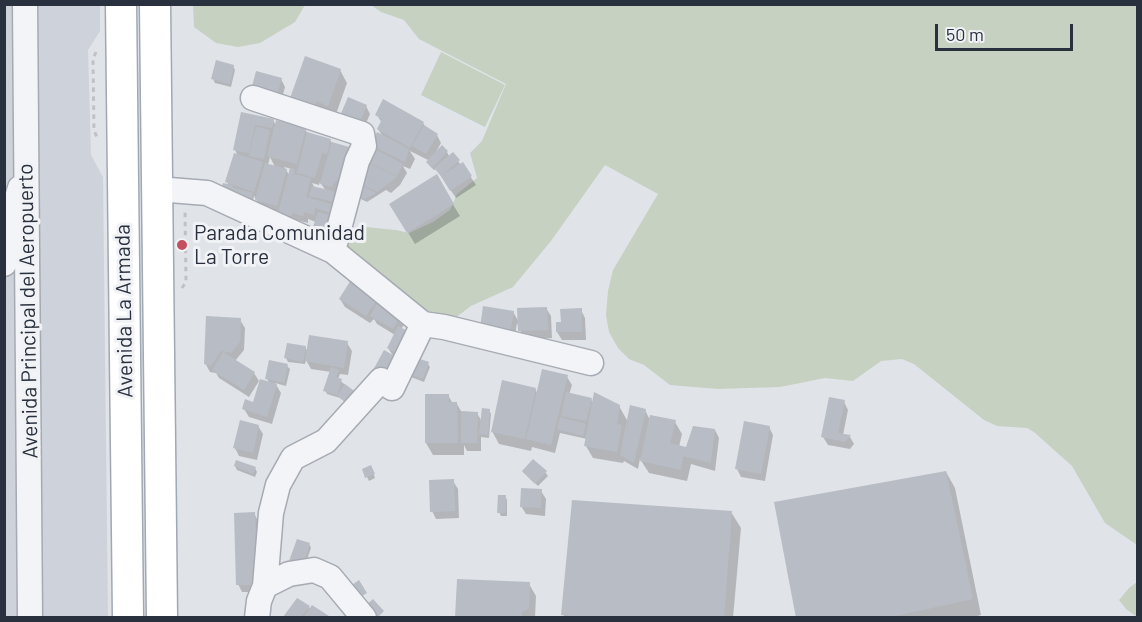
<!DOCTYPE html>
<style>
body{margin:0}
#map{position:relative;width:1142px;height:622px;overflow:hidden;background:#e0e3e8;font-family:Barlow,sans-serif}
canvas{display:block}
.frame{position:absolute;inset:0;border:6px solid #2a313e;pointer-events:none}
.scale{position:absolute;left:935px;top:24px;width:138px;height:27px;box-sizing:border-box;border:3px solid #2a313e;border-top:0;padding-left:8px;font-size:18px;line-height:21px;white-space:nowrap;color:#2a313e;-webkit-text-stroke:4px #f0f2f6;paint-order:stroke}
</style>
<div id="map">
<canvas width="1142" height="622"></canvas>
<div class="frame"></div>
<div class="scale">50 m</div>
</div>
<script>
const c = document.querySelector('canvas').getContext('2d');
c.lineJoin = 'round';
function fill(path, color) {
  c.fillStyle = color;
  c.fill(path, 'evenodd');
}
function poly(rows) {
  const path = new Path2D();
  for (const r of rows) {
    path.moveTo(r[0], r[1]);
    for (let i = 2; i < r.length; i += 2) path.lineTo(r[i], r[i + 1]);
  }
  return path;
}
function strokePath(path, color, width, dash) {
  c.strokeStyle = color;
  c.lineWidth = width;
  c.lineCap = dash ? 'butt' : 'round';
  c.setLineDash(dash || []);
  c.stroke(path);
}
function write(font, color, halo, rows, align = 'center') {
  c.font = font + ' Barlow,sans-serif';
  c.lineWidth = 6;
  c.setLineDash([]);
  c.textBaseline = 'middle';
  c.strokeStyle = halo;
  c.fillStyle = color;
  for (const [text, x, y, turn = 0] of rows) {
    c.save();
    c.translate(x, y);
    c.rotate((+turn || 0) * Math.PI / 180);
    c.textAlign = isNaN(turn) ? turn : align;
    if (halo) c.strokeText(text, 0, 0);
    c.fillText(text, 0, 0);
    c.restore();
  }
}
fill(poly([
 [4,5,100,5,100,31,88,50,91,155,103,177,108,617,5,617]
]), '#ced2da');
fill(poly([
 [193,5,193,4,305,5,295,22,260,43,238,47,216,43,194,27],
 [371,5,1137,5,1137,545,1105,523,1072,466,1034,432,1027,428,997,426,984,420,914,364,902,359,881,361,853,381,825,378,780,387,718,389,670,385,644,365,629,359,618,348,609,332,606,315,608,291,613,270,658,194,605,165,551,241,513,287,471,306,451,321,432,314,341,247,356,226,396,230,409,233,433,222,450,210,457,194,477,178,470,153,482,141,506,84,419,39,404,20,381,12],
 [441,52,505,85,485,127,421,95],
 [1137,582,1137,617,1126,609,1119,600,1129,588]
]), '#c6d1c2');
fill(poly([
 [233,66,235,70,231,87,215,83,213,79],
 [340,70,347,83,335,117,298,113],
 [281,79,285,87,279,109,256,102],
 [349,99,366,106,370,114,362,133],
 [242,114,273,120,276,126,305,129,308,134,330,140,332,143,355,150,336,205,332,204,337,214,329,233,317,230,315,227,316,222,308,219,308,223,296,220,295,224,285,221,280,213,261,207,254,196,252,205,229,186,227,182,238,156,235,150],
 [270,157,275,167,268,165],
 [284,167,292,169,290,176],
 [320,182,326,191,315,188,312,183,319,185],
 [377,115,423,123,426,128,437,135,441,143,436,152,447,152,449,156,458,161,461,165,462,164,476,185,456,198,436,169,434,170,430,166,428,163,430,161,410,151,415,159,410,169,403,166,407,173,400,185,391,193,386,190,367,202,355,196,372,145,383,137,378,129,382,123],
 [436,177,460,216,415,244,398,216],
 [354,277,405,322,401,330,412,336,394,357,388,348,395,335,377,324,374,319,370,323,345,307,340,299],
 [546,308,551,316,552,338,524,339,517,323,514,341,486,336,513,312,519,322],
 [581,310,585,318,586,340,562,340,557,332,562,323],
 [240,320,245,328,244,350,235,361,254,373,259,381,249,397,219,378,216,373,210,372,205,363],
 [347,343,352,351,348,375,340,374,338,379,360,397,355,410,340,398,327,394,325,390,331,372,311,369,306,360,305,364,288,362,286,358,305,347,308,352],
 [428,364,430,367,424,382,411,377,409,373],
 [287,366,290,369,286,386,275,383,281,393,272,424,249,417,244,409,254,404,269,383,267,378],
 [567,377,572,385,569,395,591,399,593,403,619,406,628,422,645,410,650,420,675,422,682,434,679,447,685,448,715,430,719,438,715,471,691,464,687,481,649,473,640,459,638,469,624,461,623,463,593,458,586,446,587,439,560,433,555,453,532,447,531,451,499,444,492,431,535,389,538,394],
 [448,395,453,404,457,404,462,413,477,413,482,422,489,410,491,414,489,438,481,437,481,451,467,451,464,445,464,455,433,455,426,443,426,396],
 [844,402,848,410,843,435,850,437,854,444,850,449,828,445,823,437],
 [258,426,263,434,257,460,239,456,235,448],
 [769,427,773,435,765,481,741,477,737,469],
 [235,466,255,468,257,472,255,477,237,470],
 [372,470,375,478,369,481,367,477],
 [523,472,545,472,548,476,538,486],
 [946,472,955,488,981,615,970,618,797,618],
 [453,481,458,489,459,518,436,519,432,511],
 [541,491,546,499,545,516,526,514,521,506],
 [505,496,507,500,507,516,501,516,499,512],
 [731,512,741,528,733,618,565,618,563,614],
 [254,513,258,521,261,592,242,592,238,584],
 [309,544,311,548,304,568,293,564],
 [529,584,536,596,535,618,457,618],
 [309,607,311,610,329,618,285,617]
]), '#0003');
fill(poly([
 [305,56,341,69,328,106,316,101,313,110,289,101],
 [216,60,234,65,230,84,211,79],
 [256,71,282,78,275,101,250,94],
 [348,97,367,105,358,126,339,118],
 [383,99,424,122,410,148,377,129,382,119,375,115],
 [241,112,274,119,272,128,255,125,249,153,233,150],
 [276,120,306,128,297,164,267,156],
 [424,125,438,134,426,154,412,146],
 [256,127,270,130,264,159,249,156],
 [307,132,331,139,327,154,322,153,315,178,297,173],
 [377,132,409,149,405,162,371,145],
 [332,142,356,149,347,179,340,177,331,187,320,184],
 [442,145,448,151,432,168,426,162],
 [369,146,403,164,397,176,363,159],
 [453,152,460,160,441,176,434,168],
 [234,153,263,162,254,192,225,182],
 [363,160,397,177,377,192,355,181,359,173,381,183,357,171],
 [463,162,472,176,450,191,441,176],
 [265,163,287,169,277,206,255,200],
 [290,168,295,169,294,174,311,178,306,197,334,205,332,213,315,208,314,215,304,212,303,216,292,213,291,216,278,213],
 [437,174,454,204,407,233,389,204],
 [223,183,232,185,233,188,253,193,250,202,220,193],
 [356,183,376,193,365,199,351,193],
 [312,186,341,193,334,202,309,196],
 [318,212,331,216,327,230,313,227],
 [354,275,381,293,366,316,339,299],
 [379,300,402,313,393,329,370,316],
 [483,306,514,311,510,333,480,328],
 [547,307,548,330,518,331,517,308],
 [582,308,582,332,556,332,556,322,561,322,560,309],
 [206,316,241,318,240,342,231,353,221,351,211,366,204,364],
 [398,326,413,334,402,356,387,348],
 [309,335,348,341,344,368,305,361],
 [287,343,306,346,303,362,284,358],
 [384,350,400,359,388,381,372,372],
 [223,352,255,372,244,390,212,370],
 [414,357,429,362,423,379,407,373],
 [269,360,288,364,284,383,265,379],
 [331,367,339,370,336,377,342,379,337,395,323,391],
 [542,369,568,375,551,445,526,439],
 [260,379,277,384,267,417,242,409,245,399,253,402],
 [502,380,536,388,525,439,491,432],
 [345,384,361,396,353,407,337,396],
 [566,392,592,398,586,421,561,416],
 [594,392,620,405,617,424,622,425,617,452,584,446],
 [425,394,449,394,449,402,457,402,458,443,425,443],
 [829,397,845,400,838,433,851,435,845,442,821,437],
 [630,405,646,409,634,463,620,455],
 [482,408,490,409,488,435,479,434],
 [461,411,478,412,477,443,461,443],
 [650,415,676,420,670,443,686,447,693,426,715,429,711,463,683,456,681,470,640,461],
 [560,417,586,424,583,436,557,429],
 [240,420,259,425,253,453,233,448],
 [744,421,770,426,761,474,735,469],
 [533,459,547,471,535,484,522,471],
 [236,460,256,467,253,474,234,466],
 [371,465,375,474,365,478,362,469],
 [946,471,973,599,886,618,796,618,774,502],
 [454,479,455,511,430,512,429,480],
 [521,488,542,489,541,508,520,507],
 [498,495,506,495,505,513,497,513],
 [572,500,732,511,724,618,598,618,561,615],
 [255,512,257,585,236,585,234,513],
 [297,539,310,543,303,565,289,561],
 [457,579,530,582,529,608,522,612,522,618,455,618],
 [359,580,367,593,357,599,349,587],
 [297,598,310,606,300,618,283,617],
 [373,599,384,611,377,618,373,618,364,607],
 [312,605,332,618,303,618]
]), '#b8bcc4');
const minor = poly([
 [25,4,30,618],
 [253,98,362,134,364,146,357,161,333,251],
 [157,189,207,193,333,251,423,324,444,327,591,363],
 [4,264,8,226,20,188],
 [265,586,271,513,278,485,293,458,326,441,381,380,392,388,423,324],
 [257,618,259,601,265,586,289,574,314,570,330,577,364,618]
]);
const major = poly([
 [121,4,128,618],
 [155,4,162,618]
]);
strokePath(minor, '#a6aab2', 27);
strokePath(major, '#a0a8b3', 33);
strokePath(poly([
 [96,52,93,59,94,130,98,140],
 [182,288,186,282,185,212]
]), '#bfc1c7', 3, [4.5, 4.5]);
strokePath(minor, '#f3f4f7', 24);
strokePath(major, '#fff', 30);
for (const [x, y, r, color] of [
 [182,245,6,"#c34f5f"]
]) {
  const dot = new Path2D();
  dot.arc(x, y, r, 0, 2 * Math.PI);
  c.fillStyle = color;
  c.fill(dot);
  strokePath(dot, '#f0f2f6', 2);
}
write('21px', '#2a313e', '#f0f2f6', [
 ["Parada Comunidad",194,233],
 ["La Torre",194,257]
], 'left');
write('21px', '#2a313e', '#f0f2f6', [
 ["Avenida Principal del Aeropuerto",28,311,-91],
 ["Avenida La Armada",124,311,-91]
]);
</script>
